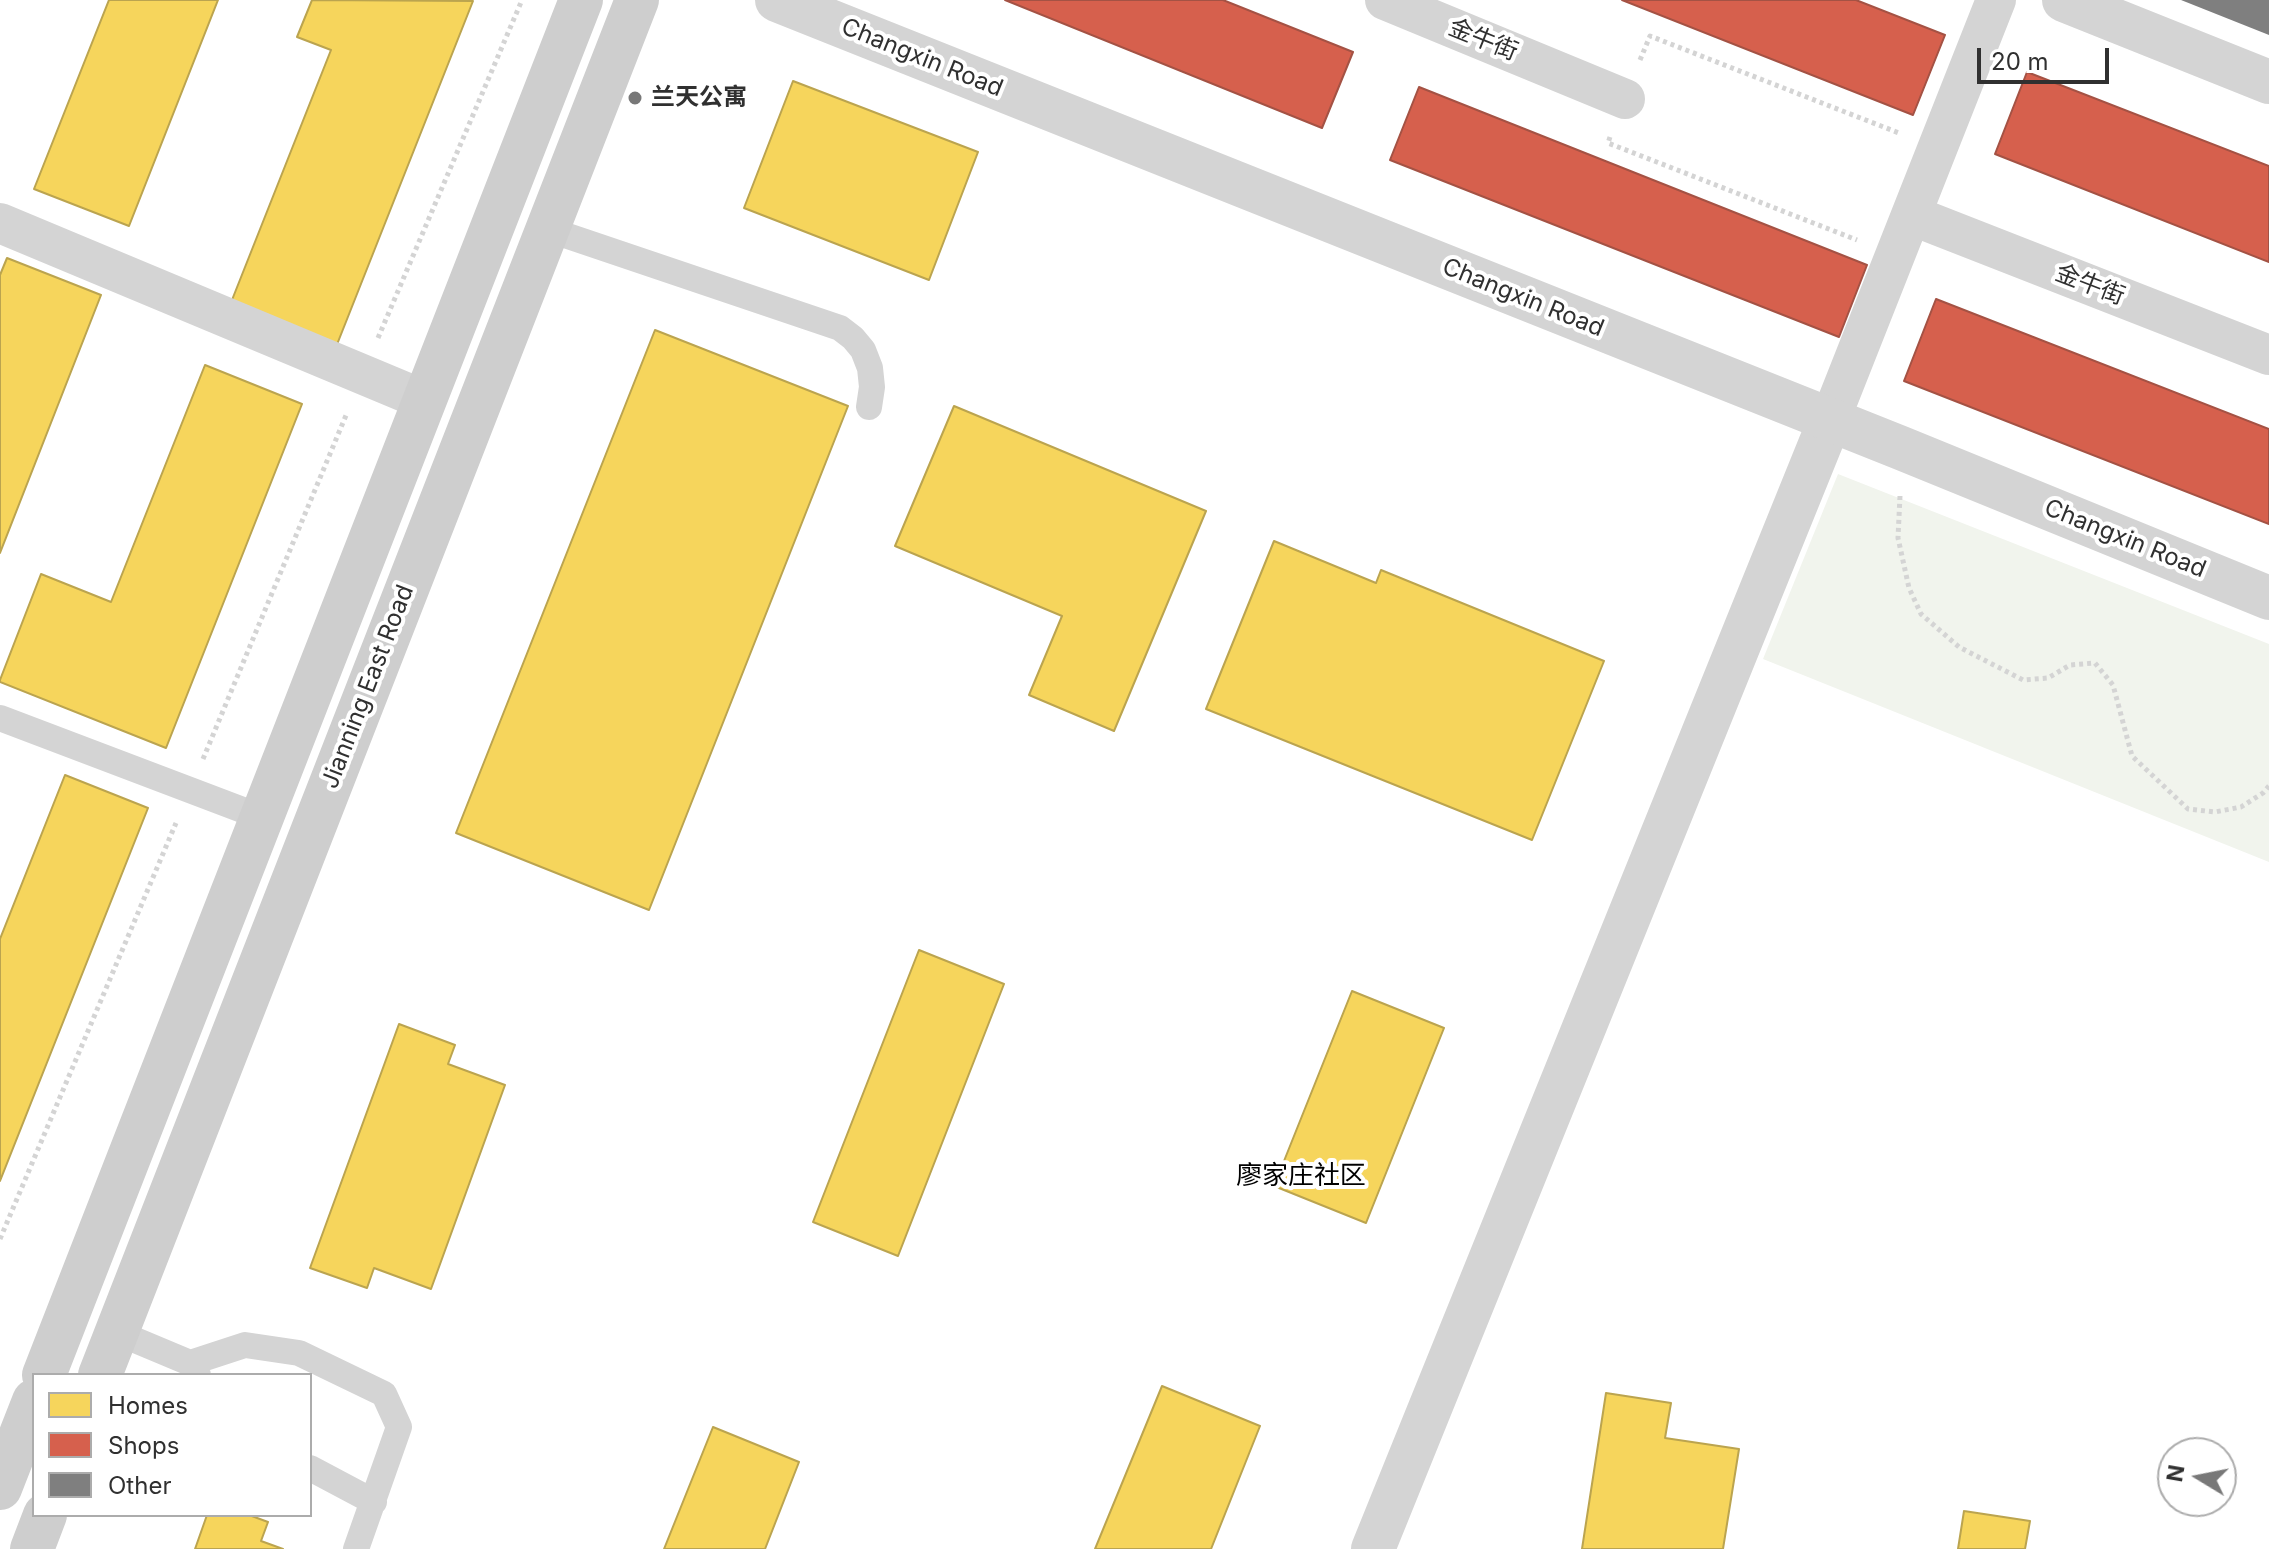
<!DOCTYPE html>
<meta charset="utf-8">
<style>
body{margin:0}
#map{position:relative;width:2269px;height:1549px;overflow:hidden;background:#fff;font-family:Inter,sans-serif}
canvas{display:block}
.legend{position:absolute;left:32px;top:1373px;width:280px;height:144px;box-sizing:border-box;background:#fff;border:2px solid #acacac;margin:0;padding:10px 14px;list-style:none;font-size:24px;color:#303030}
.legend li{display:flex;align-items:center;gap:16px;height:40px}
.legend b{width:40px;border:2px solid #acacac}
.north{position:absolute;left:2157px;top:1437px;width:80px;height:80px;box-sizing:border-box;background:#fff;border:2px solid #acacac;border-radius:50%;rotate:280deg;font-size:22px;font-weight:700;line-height:32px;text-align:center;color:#303030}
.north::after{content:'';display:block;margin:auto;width:28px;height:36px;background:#787878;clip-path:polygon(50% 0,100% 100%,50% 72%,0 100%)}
.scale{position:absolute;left:1977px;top:48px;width:132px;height:36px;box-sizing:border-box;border:4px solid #303030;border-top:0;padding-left:10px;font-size:24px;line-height:28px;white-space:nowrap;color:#303030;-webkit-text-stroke:6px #fff;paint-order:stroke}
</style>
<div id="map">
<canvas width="2269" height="1549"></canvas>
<ul class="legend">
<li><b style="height:22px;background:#f6d55c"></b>Homes</li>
<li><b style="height:22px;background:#d6604d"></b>Shops</li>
<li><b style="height:22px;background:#7f7f7f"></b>Other</li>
</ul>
<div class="north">N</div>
<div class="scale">20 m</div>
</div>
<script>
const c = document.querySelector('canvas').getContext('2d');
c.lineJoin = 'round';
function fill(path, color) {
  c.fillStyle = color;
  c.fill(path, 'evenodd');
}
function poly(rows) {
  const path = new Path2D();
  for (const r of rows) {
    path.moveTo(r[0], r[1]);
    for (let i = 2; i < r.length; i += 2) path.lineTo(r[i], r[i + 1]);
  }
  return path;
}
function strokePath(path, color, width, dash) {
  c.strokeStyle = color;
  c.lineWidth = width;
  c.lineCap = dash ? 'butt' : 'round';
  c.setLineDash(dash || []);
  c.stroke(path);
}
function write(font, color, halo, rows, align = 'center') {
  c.font = font + ' Inter,"Noto Sans SC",sans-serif';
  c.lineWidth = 8;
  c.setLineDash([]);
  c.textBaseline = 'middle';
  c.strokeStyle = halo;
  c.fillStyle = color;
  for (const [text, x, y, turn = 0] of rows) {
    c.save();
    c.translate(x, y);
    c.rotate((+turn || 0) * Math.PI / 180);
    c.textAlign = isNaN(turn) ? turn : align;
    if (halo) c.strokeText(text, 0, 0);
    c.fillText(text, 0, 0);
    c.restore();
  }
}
fill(poly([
 [1838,474,2269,644,2269,862,1763,659]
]), '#f1f4ed');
const homes = poly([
 [109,0,218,0,129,226,34,189,109,0],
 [312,0,473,1,336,347,230,305,331,50,297,37,312,0],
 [793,81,978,152,929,280,744,208,793,81],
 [7,258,101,295,0,553,0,275,7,258],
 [655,330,848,406,649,910,456,833,655,330],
 [205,365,302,404,166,748,0,682,0,680,41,574,111,602,205,365],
 [954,406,1206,511,1114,731,1029,695,1062,616,895,546,954,406],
 [1274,541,1376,583,1381,570,1604,661,1532,840,1206,709,1274,541],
 [65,775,148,808,0,1181,0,939,65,775],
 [919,950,1004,984,898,1256,813,1222,919,950],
 [1352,991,1444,1028,1366,1223,1274,1186,1352,991],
 [399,1024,455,1045,448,1064,505,1085,431,1289,374,1268,367,1288,310,1268,399,1024],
 [1162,1386,1260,1426,1211,1549,1095,1549,1162,1386],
 [1606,1393,1671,1403,1665,1438,1739,1449,1723,1549,1582,1549,1606,1393],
 [713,1427,799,1462,765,1549,664,1549,713,1427],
 [1964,1511,2030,1521,2025,1549,1958,1549,1964,1511],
 [207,1515,249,1515,268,1522,261,1541,283,1549,195,1549,207,1515]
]);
fill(homes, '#f6d55c');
strokePath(homes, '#bba44f', 2);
const shops = poly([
 [1005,0,1223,0,1353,52,1322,128,1005,0],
 [1622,0,1856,0,1945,35,1913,115,1622,0],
 [2027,72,2269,166,2269,262,1995,154,2027,72],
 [1419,87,1867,265,1839,337,1390,160,1419,87],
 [1936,299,2269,429,2269,524,1904,381,1936,299]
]);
fill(shops, '#d6604d');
strokePath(shops, '#a45244', 2);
fill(poly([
 [2181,0,2269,0,2269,35]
]), '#7f7f7f');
strokePath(poly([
 [1640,60,1650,36,1899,133],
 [1610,137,1608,143,1857,240],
 [378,338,522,0],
 [1900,496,1898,538,1909,588,1921,614,1959,647,2023,680,2048,678,2070,665,2095,663,2113,685,2132,756,2188,809,2215,812,2241,807,2263,793,2269,786],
 [203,759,347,413],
 [0,1239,176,823]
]), '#d4d4d4', 5, [4, 4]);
strokePath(poly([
 [547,229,840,328,853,338,863,350,870,368,872,387,869,407],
 [0,718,261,817],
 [116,1332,190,1363,198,1375],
 [190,1363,245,1345,299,1353,384,1394,399,1427,356,1549],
 [310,1468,374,1502]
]), '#d4d4d4', 26);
strokePath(poly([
 [1385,0,1625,99],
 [1911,215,2269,355],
 [0,223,424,400],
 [1830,420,1996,0]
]), '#d4d4d4', 40);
strokePath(poly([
 [1373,1549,1830,420]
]), '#d4d4d4', 44);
strokePath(poly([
 [777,0,1901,448,2269,598],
 [2064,0,2269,82]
]), '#d4d4d4', 44);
strokePath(poly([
 [44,1375,581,0],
 [100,1375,637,0],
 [0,1488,34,1401],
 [32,1549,45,1515]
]), '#cecece', 44);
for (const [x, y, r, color] of [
 [635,98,8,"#787878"]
]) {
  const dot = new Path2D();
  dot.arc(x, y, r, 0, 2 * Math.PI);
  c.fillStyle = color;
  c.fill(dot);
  strokePath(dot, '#fff', 3);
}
write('24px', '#303030', '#fff', [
 ["金牛街",1483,40,22],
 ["Changxin Road",922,58,22],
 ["金牛街",2090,285,21],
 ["Changxin Road",1523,298,22],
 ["Changxin Road",2125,539,22],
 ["Jianning East Road",368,687,-69]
]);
write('bold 24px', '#303030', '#fff', [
 ["兰天公寓",651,98]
], 'left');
write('26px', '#000', '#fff', [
 ["廖家庄社区",1301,1176]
]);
</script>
